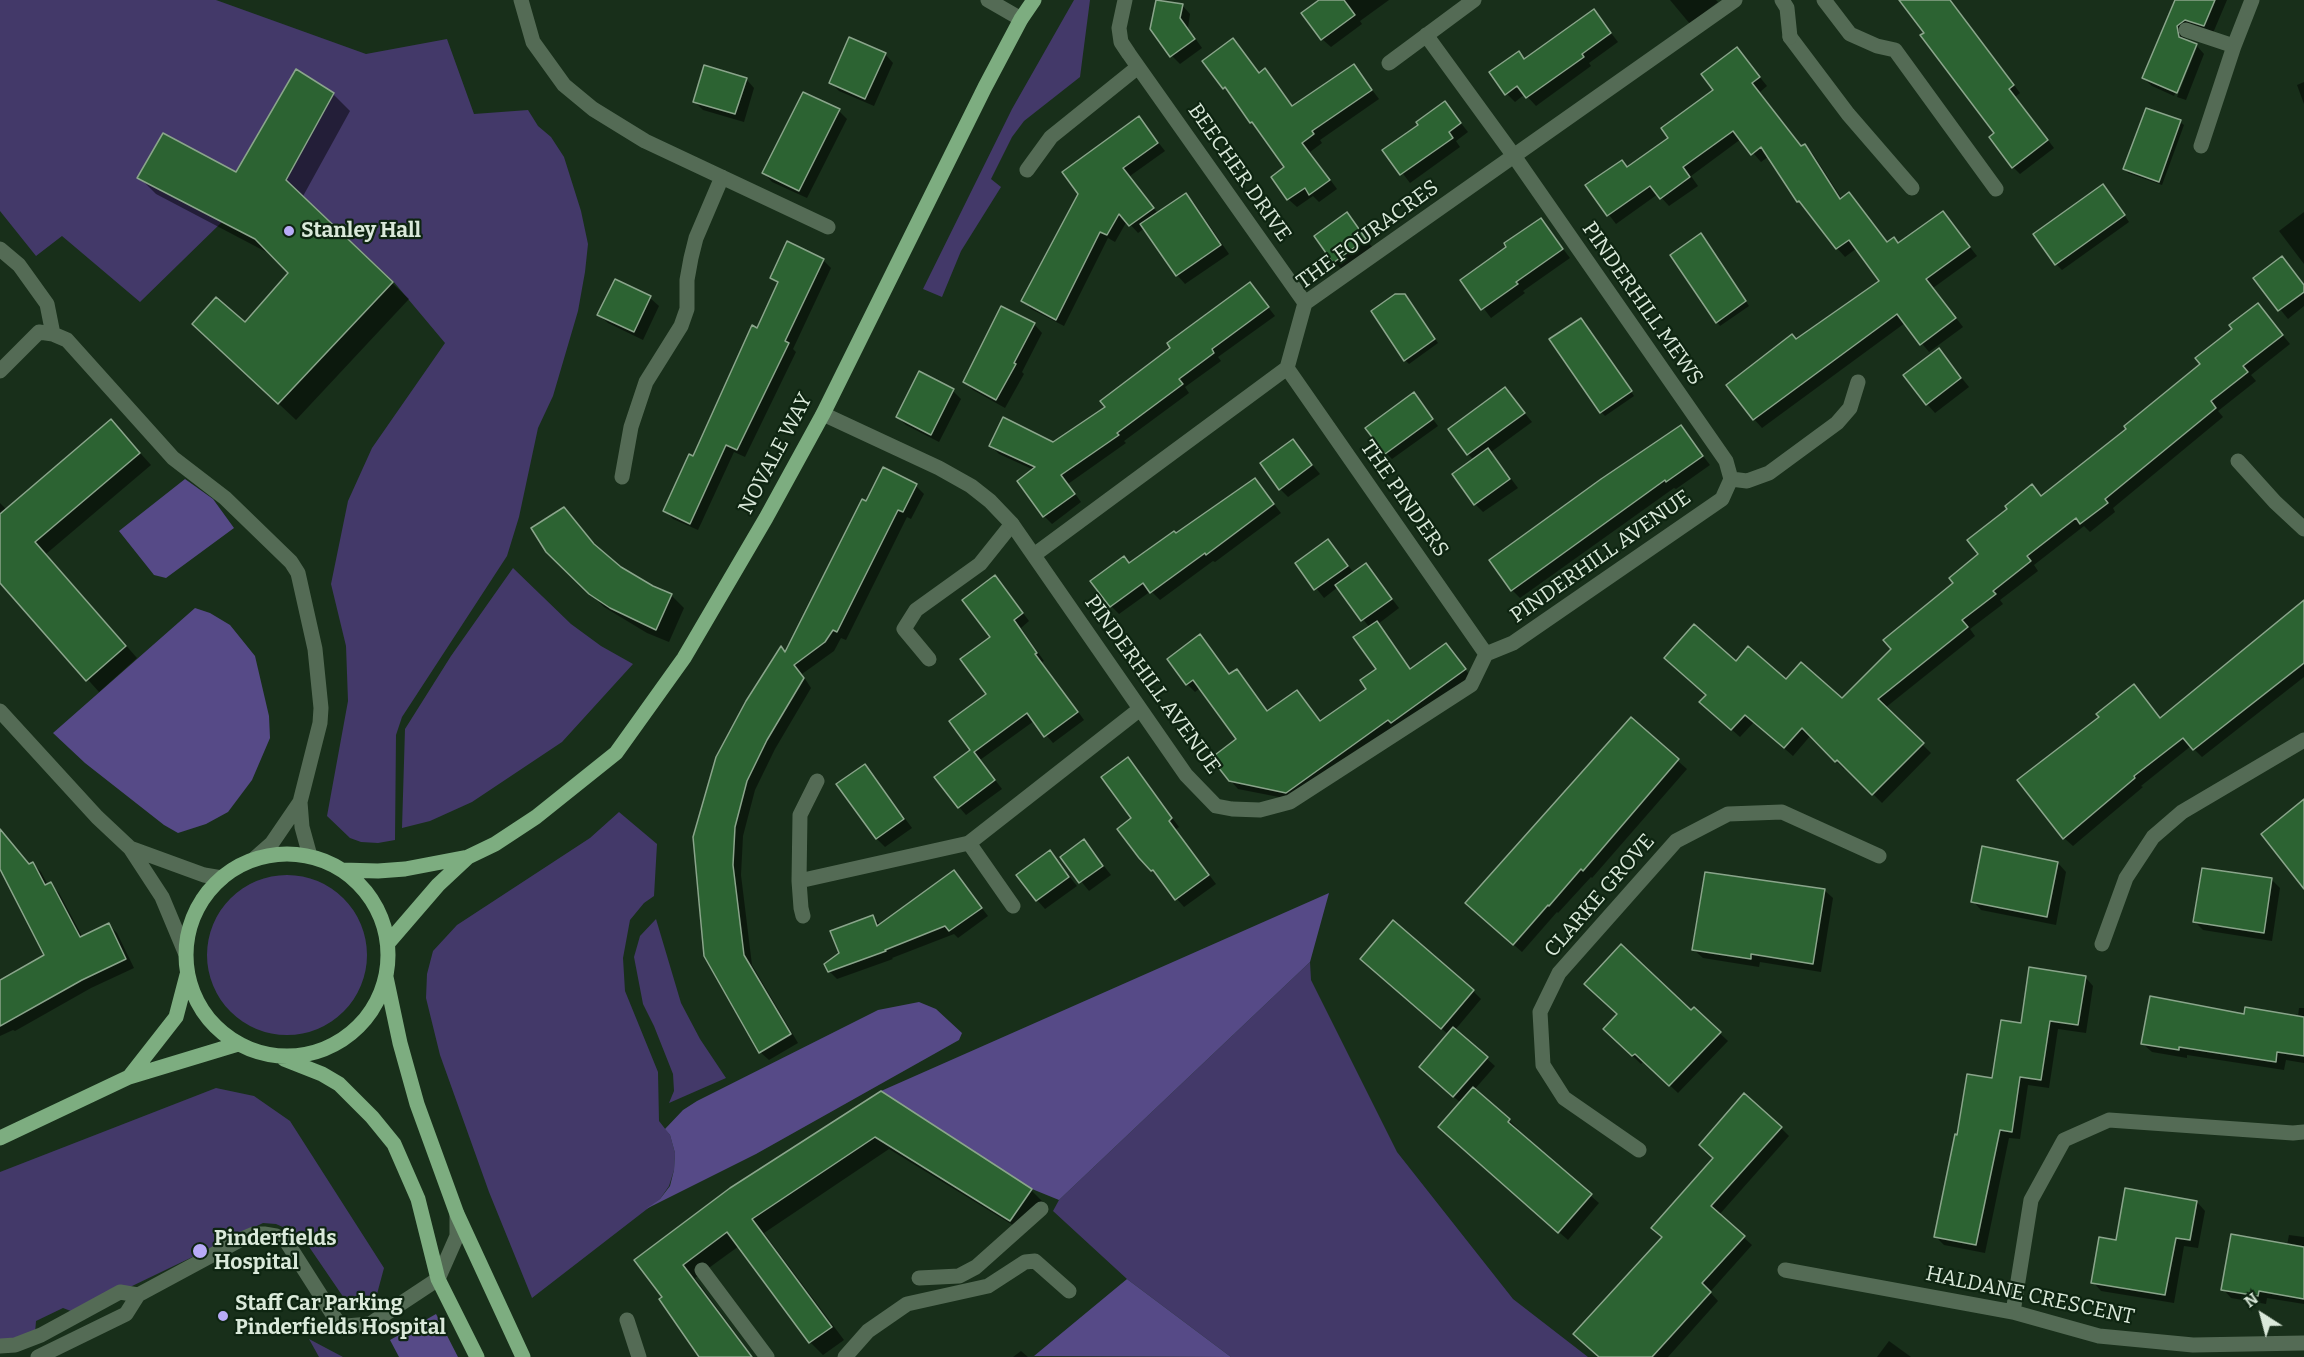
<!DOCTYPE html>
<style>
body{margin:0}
#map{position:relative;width:2304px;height:1357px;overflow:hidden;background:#182f1a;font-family:Bitter,serif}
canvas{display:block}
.north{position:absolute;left:2232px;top:1285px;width:60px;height:60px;-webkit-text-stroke:4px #0e2511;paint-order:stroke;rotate:324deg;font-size:16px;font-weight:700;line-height:24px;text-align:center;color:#dae9da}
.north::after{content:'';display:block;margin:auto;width:21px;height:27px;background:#dae9da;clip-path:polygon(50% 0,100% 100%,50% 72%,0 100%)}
</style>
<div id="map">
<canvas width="2304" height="1357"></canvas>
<div class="north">N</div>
</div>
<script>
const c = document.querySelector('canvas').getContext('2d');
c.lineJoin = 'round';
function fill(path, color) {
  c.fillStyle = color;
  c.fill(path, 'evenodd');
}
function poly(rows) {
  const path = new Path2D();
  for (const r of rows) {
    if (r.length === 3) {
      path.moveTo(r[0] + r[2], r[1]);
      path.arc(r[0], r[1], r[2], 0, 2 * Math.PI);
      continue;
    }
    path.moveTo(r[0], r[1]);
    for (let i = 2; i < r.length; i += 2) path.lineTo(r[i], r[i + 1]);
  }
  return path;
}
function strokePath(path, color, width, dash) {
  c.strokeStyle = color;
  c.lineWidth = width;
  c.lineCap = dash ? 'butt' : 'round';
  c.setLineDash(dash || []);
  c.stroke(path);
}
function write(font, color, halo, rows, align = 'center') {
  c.font = font + ' Bitter,serif';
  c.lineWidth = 4.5;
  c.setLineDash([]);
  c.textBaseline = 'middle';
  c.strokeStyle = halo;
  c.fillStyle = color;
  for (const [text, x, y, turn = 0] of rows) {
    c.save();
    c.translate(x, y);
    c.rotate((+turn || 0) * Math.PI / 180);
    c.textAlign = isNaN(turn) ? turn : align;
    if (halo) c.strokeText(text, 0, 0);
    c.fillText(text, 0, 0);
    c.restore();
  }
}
fill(poly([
 [0,0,216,0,366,54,447,39,474,114,528,110,538,126,551,137,564,157,581,211,588,244,585,272,578,311,553,396,538,428,519,517,507,556,402,717,396,735,395,840,378,843,361,842,350,838,327,816,348,701,346,646,331,584,348,501,372,448,445,343,393,281,286,180,334,93,296,69,236,172,163,133,137,178,222,222,140,302,62,236,36,256,0,211],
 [1074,0,1090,0,1080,77,1024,121,1012,137,991,179,1001,187,961,251,942,297,923,289,1012,109],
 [513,568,571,624,601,646,633,664,562,742,472,802,430,821,402,828,405,729,451,656],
 [619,812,657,844,654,896,644,903,630,920,623,958,625,991,658,1072,659,1121,670,1135,675,1153,674,1170,669,1186,660,1199,532,1298,489,1192,440,1055,426,998,427,974,433,951,457,925,590,838],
 [287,955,80],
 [656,919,681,1003,700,1039,726,1078,669,1103,674,1091,673,1074,654,1026,643,1004,634,957,640,936],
 [1310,962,1311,980,1397,1152,1513,1299,1588,1357,1231,1357,1127,1279,1053,1211,1059,1200],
 [216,1088,254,1096,290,1121,384,1268,377,1294,366,1305,354,1304,346,1301,301,1235,276,1224,263,1223,76,1313,63,1308,36,1321,35,1333,0,1342,0,1172],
 [309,1339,343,1357,319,1357]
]), '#433969');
fill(poly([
 [185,479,213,499,234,528,166,578,154,575,119,531],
 [195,608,210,613,230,625,255,656,269,716,270,738,252,780,228,812,206,824,178,833,164,825,85,763,53,733],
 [1329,893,1310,962,1059,1200,1032,1189,881,1091],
 [919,1002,936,1009,962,1033,959,1040,756,1154,646,1209,660,1199,670,1186,674,1170,675,1153,670,1135,665,1129,683,1110,697,1101,878,1010],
 [1127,1279,1231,1357,1034,1356],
 [436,1314,458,1357,399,1357,390,1340]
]), '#564a87');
fill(poly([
 [1322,0,1389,0,1360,21,1362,24,1331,47,1322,39],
 [1670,0,1716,0,1718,2,1690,24],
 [1901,0,1950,0,2020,93,2015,97,2054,148,2020,174,2013,167,1996,134],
 [2176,0,2227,0,2213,33,2185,35,2186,41,2196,45,2204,54,2186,100,2177,97,2197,47,2194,47,2174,96,2152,86,2143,78],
 [1182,5,1190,14,1188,28,1202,48,1180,64,1172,56],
 [1594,11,1618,42,1589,63,1591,66,1536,106,1525,94,1515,102,1507,94,1519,53,1526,60],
 [1233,40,1260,74,1265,70,1273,78,1293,107,1354,66,1379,99,1320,140,1322,143,1310,152,1337,189,1319,202,1313,196,1297,207,1288,199,1286,168,1260,131,1204,61],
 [1737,49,1767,86,1760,92,1802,147,1805,146,1813,154,1842,199,1849,194,1888,243,1899,244,1943,213,1977,256,1933,288,1963,327,1929,352,1905,323,1762,428,1754,419,1797,341,1881,281,1857,248,1845,257,1837,248,1798,201,1769,156,1761,162,1741,139,1691,176,1698,186,1669,206,1658,194,1616,224,1587,186,1622,162,1628,168,1670,138,1716,90],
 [885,54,893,63,874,106,839,91,831,83],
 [746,79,754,88,744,122,703,110,694,101],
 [2304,82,2304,104,2297,85],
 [333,94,350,111,302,198,409,299,296,420,211,340,245,324,290,273,272,255,156,194,139,177,236,174],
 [1445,103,1468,132,1456,141,1460,147,1410,183,1385,150,1420,125],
 [839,111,847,119,807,198,772,182,764,173],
 [1139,118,1165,151,1130,176,1158,214,1186,195,1194,203,1229,254,1185,284,1177,275,1145,228,1138,233,1127,221,1115,242,1108,238,1064,326,1031,309,1023,301],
 [2180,122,2184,125,2162,185,2128,173,2125,169],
 [2109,192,2129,222,2062,270,2056,264],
 [2304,212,2304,264,2279,231],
 [1346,214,1373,248,1343,270,1334,262],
 [1541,220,1570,258,1523,291,1525,293,1491,318,1462,280,1508,247],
 [1705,239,1749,306,1720,326,1717,322],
 [2282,258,2304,284,2304,306,2288,319,2255,278],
 [823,260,831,268,793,349,796,352,745,457,734,452,698,530,673,519,665,511,694,458,758,330,778,284,772,277],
 [615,281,650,298,659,306,643,340,608,323,599,315],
 [1250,284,1275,316,1218,357,1221,361,1185,387,1189,393,1124,441,1126,443,1068,484,1081,502,1052,524,1044,516,1034,470,999,454,991,446,1054,443,1107,407,1172,348],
 [1409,300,1438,343,1409,364,1405,360],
 [2258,305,2290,344,2251,375,2256,381,2218,411,2223,417,2113,508,2115,512,2090,532,2084,526,2034,565,2038,571,2000,600,2003,604,1970,629,1975,636,1885,708,1931,753,1882,803,1846,767,1844,769,1811,735,1793,756,1754,722,1740,737,1710,710,1736,663,1842,700,1955,583,1980,555,2010,509,2032,486,2042,497,2128,429,2202,364],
 [1584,323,1634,396,1605,416,1601,412],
 [1034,324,1042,333,1022,372,1024,374,1005,408,973,390,964,382],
 [1939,350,1969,387,1935,413,1927,404],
 [1505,389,1532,422,1491,452,1518,488,1483,512,1475,504,1474,460,1468,454],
 [953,391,961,399,939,442,906,425,897,417],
 [1414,394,1438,426,1392,459,1386,453],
 [1681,427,1710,465,1676,489,1674,488,1520,598,1512,590],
 [122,433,151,465,46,554,137,658,99,692,0,581,0,503,7,510],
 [1293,441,1320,474,1288,497,1280,489],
 [1255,480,1281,513,1215,562,1213,561,1160,600,1151,591,1119,614,1111,606,1093,581,1130,564],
 [916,486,924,494,911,519,907,517,846,640,841,638,834,651,802,674,811,688,775,749,755,790,743,836,741,875,752,965,798,1043,769,1060,760,1052,695,837,786,654,866,503],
 [564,509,602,553,620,569,652,587,671,595,684,608,669,642,647,633,604,607,547,551],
 [1328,541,1354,573,1366,565,1399,608,1378,624,1411,670,1446,645,1472,678,1294,800,1238,789,1230,780,1238,739,1200,688,1195,692,1187,684,1200,636,1230,675,1236,671,1244,679,1268,712,1297,692,1321,722,1368,689,1378,670,1370,628,1338,587,1324,598,1297,564],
 [1002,585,1029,621,1021,628,1044,661,1042,662,1084,720,1053,743,1034,721,980,760,1002,789,966,815,959,807,988,694,992,637],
 [2304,620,2304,677,2202,757,2191,746,2141,786,2143,787,2073,846,2064,838,2142,695,2161,719],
 [1631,720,1687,769,1592,878,1591,877,1558,913,1557,912,1522,952,1475,911],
 [1128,759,1179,827,1175,830,1216,884,1184,907,1152,870,1133,818],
 [865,766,873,775,912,828,885,847,877,839,838,785],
 [0,829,30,865,33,864,41,872,48,885,50,884,59,893,83,938,109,925,117,933,134,968,91,988,15,1031,13,1030,0,1036,0,982,46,956,2,869,0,870],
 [1084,841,1111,875,1089,891,1062,858],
 [1050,852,1077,886,1045,909,1037,900],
 [2058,863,2066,872,2056,925,1981,910,1973,901],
 [954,872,988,916,958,938,954,934,892,958,893,959,837,979,829,971,840,954,872,917,881,925],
 [2272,880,2280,888,2272,941,2203,930,2195,922],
 [1824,890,1833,898,1821,972,1760,962,1759,967,1703,958,1694,950],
 [1370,968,1473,991,1481,999,1455,1030,1495,1066,1474,1090,1509,1120,1518,1129,1516,1131,1599,1203,1568,1240,1448,1135,1461,1103,1429,1076,1449,1035],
 [2085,977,2093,986,2086,1033,2058,1029,2049,1088,2028,1085,2020,1139,2009,1138,1985,1253,1944,1245,1935,1236,1958,1137,1993,1080,2022,1025],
 [2299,1008,2304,1008,2304,1063,2286,1060,2284,1070,2187,1055,2187,1058,2152,1052,2143,1044,2246,1015,2298,1017],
 [1694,1009,1728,1041,1678,1093,1644,1061,1641,1064,1605,1029,1691,1012],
 [881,1093,1031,1190,1044,1203,1024,1232,889,1149,764,1233,844,1340,823,1355,810,1342,739,1246,695,1278,753,1357,703,1357,664,1297,636,1260],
 [1781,1128,1789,1136,1719,1215,1752,1245,1710,1292,1718,1301,1668,1357,1600,1357,1663,1238],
 [2197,1202,2205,1211,2198,1248,2184,1246,2174,1303,2101,1291,2093,1282,2117,1241],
 [2289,1235,2304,1237,2304,1304,2267,1298,2266,1304,2231,1298,2223,1289,2287,1245],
 [1889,1341,1911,1357,1877,1357],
 [1021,1351,1028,1357,1013,1357]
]), '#0007');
const building = poly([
 [1156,0,1183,4,1180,18,1195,39,1170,57,1150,29,1156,0],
 [1319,0,1344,0,1355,15,1321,40,1301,13,1319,0],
 [1899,0,1950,0,2014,85,2009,89,2048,140,2012,168,1989,137,1994,133,1920,35,1924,33,1899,0],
 [2175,0,2215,0,2204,26,2185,20,2177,26,2179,37,2197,44,2177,93,2142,78,2175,0],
 [1594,9,1611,33,1582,54,1584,57,1526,98,1517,86,1505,95,1489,72,1519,51,1524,59,1594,9],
 [849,37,886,53,865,99,829,83,849,37],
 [1233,38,1259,73,1265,68,1292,106,1354,64,1372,90,1312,131,1314,134,1302,143,1330,180,1309,195,1305,188,1287,200,1271,177,1284,167,1252,122,1250,123,1225,87,1223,89,1202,61,1233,38],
 [1737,47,1760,77,1752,83,1801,146,1805,144,1840,199,1849,192,1887,242,1894,237,1898,243,1943,211,1970,247,1926,279,1956,318,1920,345,1897,314,1753,420,1726,385,1792,334,1796,339,1879,281,1849,240,1836,249,1799,201,1797,202,1761,147,1751,155,1733,131,1683,167,1690,177,1660,199,1650,186,1607,216,1585,185,1622,160,1627,167,1668,138,1661,128,1713,90,1701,74,1737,47],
 [704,65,747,78,735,114,693,102,704,65],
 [296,69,334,93,286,180,393,282,278,404,192,324,216,297,245,322,288,273,255,239,137,178,163,133,236,172,296,69],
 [803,92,840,109,799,191,762,173,803,92],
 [1445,101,1461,123,1449,132,1453,138,1400,175,1382,150,1418,125,1416,122,1445,101],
 [2146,108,2181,120,2159,182,2123,169,2146,108],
 [1139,116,1158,143,1123,168,1154,208,1129,226,1119,214,1107,235,1100,232,1056,320,1021,301,1078,194,1062,172,1139,116],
 [2103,184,2125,215,2055,265,2033,234,2103,184],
 [1186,193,1221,245,1176,276,1140,224,1186,193],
 [1347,212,1366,239,1333,263,1314,236,1347,212],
 [1541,218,1563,249,1516,282,1518,284,1481,310,1460,280,1506,247,1504,243,1541,218],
 [1701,233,1746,301,1716,323,1670,255,1701,233],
 [787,241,824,259,785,341,789,343,737,450,726,445,690,524,663,511,689,454,693,456,752,325,757,328,778,282,770,278,787,241],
 [2282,256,2304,285,2304,292,2278,311,2253,278,2282,256],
 [615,279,651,296,634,332,597,315,615,279],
 [1250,282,1269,307,1212,349,1214,353,1179,379,1183,384,1117,433,1119,435,1061,475,1075,494,1043,517,1017,481,1035,467,989,446,1003,417,1053,442,1105,407,1100,401,1170,348,1167,343,1250,282],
 [1395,294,1405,294,1435,339,1404,361,1371,311,1395,294],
 [2258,303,2283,335,2243,366,2248,372,2211,401,2216,408,2105,499,2108,503,2080,524,2076,518,2027,556,2031,561,1993,591,1996,594,1962,620,1968,627,1878,699,1924,743,1872,795,1837,760,1835,762,1802,728,1784,748,1745,715,1731,730,1699,702,1706,695,1664,658,1694,624,1736,661,1748,646,1786,679,1801,662,1842,698,1891,649,1883,640,1953,583,1949,578,1978,554,1967,540,2007,509,2005,506,2032,484,2041,496,2126,429,2124,426,2200,364,2195,358,2232,329,2229,325,2258,303],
 [1001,306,1035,323,1014,363,1016,364,996,400,963,382,1001,306],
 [1581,318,1632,391,1600,413,1549,339,1581,318],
 [1939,348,1961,378,1926,405,1903,375,1939,348],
 [919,371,954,389,931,435,896,417,919,371],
 [1505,387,1525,413,1467,455,1448,429,1505,387],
 [1414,392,1433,419,1385,454,1365,428,1414,392],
 [111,419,140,453,35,542,126,646,86,681,0,583,0,514,111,419],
 [1681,425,1703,456,1666,482,1665,480,1511,591,1489,560,1601,479,1681,425],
 [1293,439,1312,465,1279,490,1260,463,1293,439],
 [1488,448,1510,479,1474,505,1452,474,1488,448],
 [883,467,917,484,903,512,898,510,837,632,833,630,825,642,794,665,804,678,767,740,747,781,735,827,733,865,744,955,791,1034,759,1053,704,956,693,837,716,757,746,701,781,646,785,652,862,499,866,501,883,467],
 [1255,478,1274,504,1206,555,1205,553,1150,593,1143,583,1110,607,1090,581,1124,556,1129,563,1174,531,1176,533,1255,478],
 [564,507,594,544,621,567,653,586,672,594,656,630,610,608,589,594,546,552,531,528,564,507],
 [1328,539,1348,566,1314,590,1295,563,1328,539],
 [1366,563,1392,599,1361,621,1335,585,1366,563],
 [995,575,1023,613,1014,620,1037,653,1035,654,1078,712,1044,737,1027,713,974,752,995,780,958,808,934,777,970,750,949,721,986,694,960,659,990,637,962,600,995,575],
 [2304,600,2304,663,2193,750,2183,738,2134,776,2135,778,2063,839,2017,780,2099,717,2096,714,2134,684,2160,718,2304,600],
 [1377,621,1410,669,1446,643,1466,669,1391,723,1388,720,1286,793,1229,781,1211,758,1236,739,1193,680,1186,685,1167,659,1200,634,1229,674,1237,669,1267,711,1297,690,1320,721,1366,689,1360,680,1376,669,1353,637,1377,621],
 [1631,717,1679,759,1583,871,1581,869,1549,906,1548,905,1513,945,1465,903,1631,717],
 [1128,757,1172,818,1169,821,1209,875,1175,900,1153,870,1151,871,1139,858,1117,829,1131,818,1101,777,1128,757],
 [865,764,904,819,876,839,836,784,865,764],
 [2304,799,2304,889,2261,834,2304,799],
 [0,829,29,864,33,862,45,885,51,882,80,937,109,923,126,959,82,980,0,1026,0,980,44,955,0,869,0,829],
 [1084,839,1103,866,1079,883,1060,857,1084,839],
 [1982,846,2058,862,2047,917,1971,902,1982,846],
 [1050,850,1069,877,1036,901,1016,875,1050,850],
 [2202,868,2272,878,2264,933,2193,922,2202,868],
 [954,870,982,908,949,931,945,926,885,950,886,951,828,972,824,964,839,953,830,931,873,915,877,926,954,870],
 [1705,872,1825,889,1813,964,1751,954,1751,959,1692,950,1705,872],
 [1393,920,1474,990,1441,1029,1360,959,1393,920],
 [1621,944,1691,1010,1694,1007,1721,1032,1669,1086,1635,1054,1632,1056,1603,1029,1617,1014,1584,984,1621,944],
 [2029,967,2086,976,2078,1025,2050,1021,2041,1080,2020,1077,2012,1132,2000,1130,1976,1245,1934,1237,1955,1134,1957,1135,1967,1074,1992,1078,2001,1020,2021,1023,2029,967],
 [2150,996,2244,1014,2245,1007,2304,1017,2304,1056,2277,1052,2276,1062,2179,1047,2179,1050,2141,1044,2150,996],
 [1453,1027,1488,1057,1453,1097,1419,1067,1453,1027],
 [1473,1087,1510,1119,1508,1122,1592,1194,1558,1233,1438,1127,1473,1087],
 [881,1091,1032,1189,1010,1221,875,1137,752,1219,832,1327,809,1343,727,1232,683,1265,752,1357,699,1357,659,1299,662,1297,634,1260,730,1188,881,1091],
 [1744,1093,1782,1127,1711,1206,1745,1236,1702,1283,1711,1292,1652,1357,1599,1357,1573,1334,1662,1237,1651,1228,1713,1158,1699,1145,1744,1093],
 [2125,1188,2197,1201,2190,1240,2176,1238,2165,1295,2091,1283,2099,1237,2116,1240,2125,1188],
 [2231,1234,2304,1247,2304,1299,2259,1291,2258,1296,2221,1290,2231,1234]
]);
fill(building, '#2c6332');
strokePath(building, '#8aa58b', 1.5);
strokePath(poly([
 [1824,0,1850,34,1877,46,1895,50,1996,189],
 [1790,37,1848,114,1912,188],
 [0,249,19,265,47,304,53,334],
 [0,371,39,332,53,334,67,340,173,458,225,498,291,562,298,573,315,649,321,708,320,723,300,802,272,843,255,858],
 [929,659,904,629,916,610,980,564,1012,524],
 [300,802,302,827,310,856],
 [969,843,1013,906],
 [702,1270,767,1357],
 [919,1278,959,1276,976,1267,1041,1209],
 [138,1295,240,1240,254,1234,264,1234,276,1236,286,1241,337,1321,346,1326,370,1324,438,1279,457,1236,457,1214],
 [627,1320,639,1357],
 [0,1346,15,1345,41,1335,120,1292,138,1295,126,1314,38,1357],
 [845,1357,868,1331,907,1304,988,1286,1025,1262,1035,1261,1069,1291]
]), '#546b55', 15);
strokePath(poly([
 [521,0,533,42,564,85,593,109,645,141,828,227],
 [988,0,1021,19],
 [1125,0,1119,28,1121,42,1129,54,1305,303],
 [1782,0,1787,8,1790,37],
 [2186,30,2234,46],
 [1426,35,1514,156,1726,461,1731,479],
 [1389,63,1474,0],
 [2201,146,2234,46,2252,0],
 [1027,170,1051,137,1138,67],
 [1287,368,1486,654],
 [823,414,939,468,971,486,990,501,1012,524,1186,775,1216,806,1232,809,1260,810,1290,802,1471,685,1486,654,1513,643,1722,499,1731,479],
 [2238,461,2275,502,2304,529],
 [622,477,631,427,646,382,681,326,687,309,687,280,691,258,696,238,722,177],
 [1731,479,1747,481,1769,473,1837,423,1850,408,1858,382],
 [1034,555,1287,368,1305,303,1735,0],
 [0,711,97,817,130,848,162,897,185,952],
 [130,848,204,875,222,878],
 [799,881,969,843,1140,709],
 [803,916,801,908,799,881,800,815,817,781],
 [2102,944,2126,878,2153,837,2182,812,2304,740],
 [1639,1150,1564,1098,1543,1065,1540,1012,1559,973,1676,841,1728,814,1782,812,1879,856],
 [1785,1270,2013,1312,2099,1336,2193,1345,2304,1343],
 [2013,1312,2031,1200,2064,1140,2109,1120,2293,1133,2304,1132]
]), '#546b55', 15);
strokePath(poly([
 [287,955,101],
 [342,870,378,871,405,869,468,857,495,844,536,817,616,753,684,658,766,518,823,414,985,87,1021,19,1034,0],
 [388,943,438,885,468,857],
 [386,977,400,1043,417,1104,457,1214,523,1357],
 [284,1059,322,1074,339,1084,372,1117,394,1144,418,1199,438,1279,477,1357],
 [129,1077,176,1017,187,975],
 [0,1138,129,1077,238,1044]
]), '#7dad80', 15);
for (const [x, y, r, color] of [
 [289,231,6,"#b8abf7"],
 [200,1251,8,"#b8abf7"],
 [223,1316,6,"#b8abf7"]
]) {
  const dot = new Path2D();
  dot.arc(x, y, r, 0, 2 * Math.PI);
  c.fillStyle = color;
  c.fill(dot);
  strokePath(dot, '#0e2511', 2);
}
write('21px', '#dae9da', '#0e2511', [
 ["BEECHER DRIVE",1239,173,55],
 ["THE FOURACRES",1368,235,-36],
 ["PINDERHILL MEWS",1642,304,55],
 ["NOVALE WAY",776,454,-62],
 ["THE PINDERS",1404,499,55],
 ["PINDERHILL AVENUE",1601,557,-35],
 ["PINDERHILL AVENUE",1152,685,54],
 ["CLARKE GROVE",1600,896,-49],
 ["HALDANE CRESCENT",2030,1296,12]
]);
write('bold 21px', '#dae9da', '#0e2511', [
 ["Stanley Hall",301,231],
 ["Pinderfields",214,1239],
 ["Hospital",214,1263],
 ["Staff Car Parking",235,1304],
 ["Pinderfields Hospital",235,1328]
], 'left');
</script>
